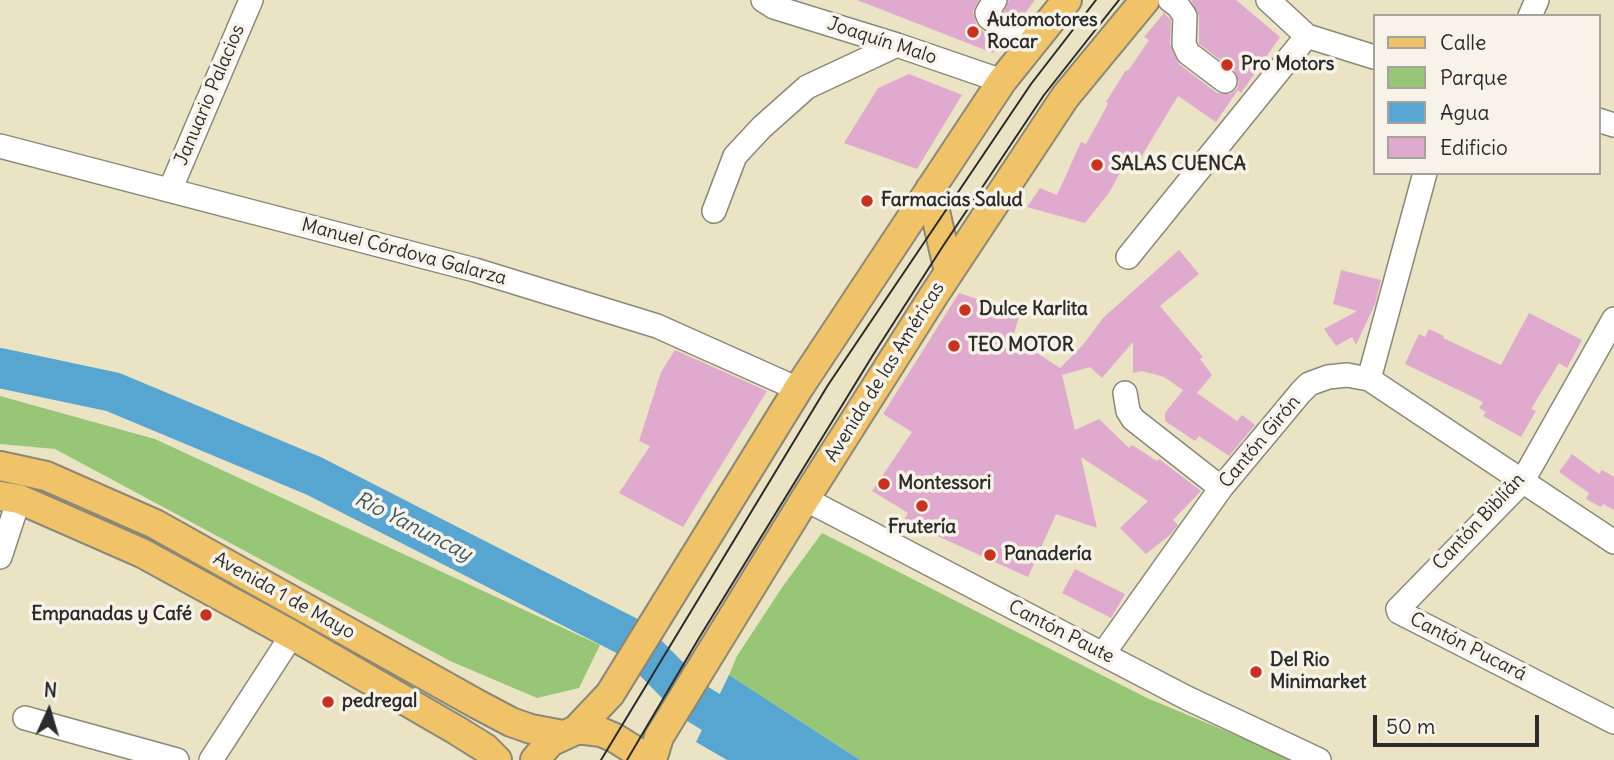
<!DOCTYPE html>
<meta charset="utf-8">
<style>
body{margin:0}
#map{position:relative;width:1614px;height:760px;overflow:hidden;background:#ebe4c4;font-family:Delius,sans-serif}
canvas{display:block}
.legend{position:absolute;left:1373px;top:14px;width:228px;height:161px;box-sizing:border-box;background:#f7f3e8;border:2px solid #a5a39c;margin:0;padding:9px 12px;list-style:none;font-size:21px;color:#2b2b2b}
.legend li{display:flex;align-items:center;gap:14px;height:35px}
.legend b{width:35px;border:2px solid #a5a39c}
.north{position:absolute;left:14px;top:676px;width:70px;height:70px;-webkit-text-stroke:5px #f7f3e8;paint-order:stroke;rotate:4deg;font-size:19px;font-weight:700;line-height:28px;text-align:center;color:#2b2b2b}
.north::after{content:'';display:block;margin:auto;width:24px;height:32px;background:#2b2b2b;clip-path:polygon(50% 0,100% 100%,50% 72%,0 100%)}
.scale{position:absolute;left:1373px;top:715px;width:166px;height:32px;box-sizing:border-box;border:4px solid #2b2b2b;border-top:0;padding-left:9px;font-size:21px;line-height:24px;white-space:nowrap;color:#2b2b2b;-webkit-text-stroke:5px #f7f3e8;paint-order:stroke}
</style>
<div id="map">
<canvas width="1614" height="760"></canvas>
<ul class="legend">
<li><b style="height:9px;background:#f1c369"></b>Calle</li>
<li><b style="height:19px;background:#97c776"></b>Parque</li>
<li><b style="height:19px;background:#57a5d1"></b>Agua</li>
<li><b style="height:19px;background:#dfaace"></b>Edificio</li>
</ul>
<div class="north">N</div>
<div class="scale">50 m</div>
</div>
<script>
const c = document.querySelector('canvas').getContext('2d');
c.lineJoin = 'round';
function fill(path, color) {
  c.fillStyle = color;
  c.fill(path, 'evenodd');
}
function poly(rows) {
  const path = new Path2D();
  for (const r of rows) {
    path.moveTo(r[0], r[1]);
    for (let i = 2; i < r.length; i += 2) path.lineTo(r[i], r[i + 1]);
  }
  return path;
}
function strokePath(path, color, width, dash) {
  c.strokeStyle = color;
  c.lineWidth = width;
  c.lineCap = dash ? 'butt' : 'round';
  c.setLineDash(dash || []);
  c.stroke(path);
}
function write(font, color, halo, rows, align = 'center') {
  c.font = font + ' Delius,sans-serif';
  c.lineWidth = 7;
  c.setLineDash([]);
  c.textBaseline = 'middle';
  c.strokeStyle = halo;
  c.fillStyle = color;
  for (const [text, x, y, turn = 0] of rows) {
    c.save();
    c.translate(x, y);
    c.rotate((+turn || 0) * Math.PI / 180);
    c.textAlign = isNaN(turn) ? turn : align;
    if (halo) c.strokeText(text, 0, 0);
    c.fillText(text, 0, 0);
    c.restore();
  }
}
fill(poly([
 [0,396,155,439,600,645,579,688,537,698,450,661,55,449,0,444],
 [822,533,1147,698,1296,760,860,760,729,675,737,656,783,586]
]), '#97c776');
fill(poly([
 [729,675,860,760,727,760,696,742]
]), '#57a5d1');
strokePath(poly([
 [0,368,113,392,314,476,631,638,693,701,788,760]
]), '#57a5d1', 40);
fill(poly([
 [857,0,979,0,973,11,976,23,981,30,1001,43,993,53],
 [1009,0,1035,0,1019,21,1004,11],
 [1191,0,1236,0,1280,37,1241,93,1238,90,1216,122,1178,96,1135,167,1126,162,1109,193,1085,223,1027,207,1040,188,1057,195,1081,142,1086,144,1108,104,1106,102,1126,70,1128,71,1149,40,1144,37,1164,13,1171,20,1170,44,1179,64,1217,93,1230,94,1236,90,1239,82,1234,70,1199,44,1199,16],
 [909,74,962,95,917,169,844,143,878,88],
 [1179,250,1199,274,1160,306,1203,357,1200,359,1212,375,1197,393,1237,421,1242,415,1255,425,1229,456,1199,436,1195,441,1165,421,1165,413,1183,390,1164,377,1142,371,1133,373,1133,342,1102,378,1090,367,1062,375,1075,430,1099,419,1129,448,1132,445,1157,461,1159,459,1201,491,1173,520,1178,525,1171,534,1146,554,1120,528,1148,501,1081,457,1097,528,1056,514,1028,577,924,530,920,536,900,526,908,513,872,491,912,432,883,414,959,293,1020,313,1013,337,1060,368,1083,345,1103,318],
 [1341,270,1381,280,1375,304,1356,345,1352,337,1336,346,1324,329,1357,311,1333,304],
 [1529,313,1582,340,1567,368,1559,363,1531,409,1536,411,1521,437,1483,416,1486,412,1479,408,1483,402,1405,364,1419,334,1425,337,1429,329,1444,336,1443,338,1501,365],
 [675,350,767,391,683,527,619,493,650,446,639,441,661,372],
 [1572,454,1599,474,1602,470,1614,477,1614,510,1603,504,1601,507,1586,499,1589,493,1559,472],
 [1075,569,1125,594,1111,618,1062,593]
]), '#dfaace');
const minor = poly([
 [763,0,774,7,897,45,1002,81],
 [995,0,987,13,989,18,1030,45],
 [1170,0,1178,6,1185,16,1184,44,1188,53,1225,81],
 [1268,0,1307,36,1374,57],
 [1530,16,1537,0],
 [1598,120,1614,125],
 [0,146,475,270,657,326,798,389],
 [170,190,251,0],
 [714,211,735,156,762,127,807,87,897,45],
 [1128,257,1307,36],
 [1614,319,1522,482,1398,609,1399,612,1614,722],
 [1369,379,1425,173],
 [1125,393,1128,411,1133,419,1221,488],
 [805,499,1187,698,1319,760],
 [0,557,19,499],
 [1103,654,1221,488,1301,392,1309,384,1328,377,1347,375,1369,379,1614,542],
 [25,718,177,760],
 [211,760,292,635]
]);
const major = poly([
 [930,189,949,272],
 [0,466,46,476,155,524,477,704,511,722,531,729,563,735],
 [0,496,19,499,142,553,292,635,456,730,485,748,497,760],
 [576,730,610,694,798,389,1002,81,1067,0],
 [535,760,550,742,576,730,585,730,601,732,615,738,634,750,642,760],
 [652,760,659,737,805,499,934,295,1065,97,1145,0]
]);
strokePath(minor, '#8b8878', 26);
strokePath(major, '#8b8878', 32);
strokePath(minor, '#fff', 23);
strokePath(major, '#f1c369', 28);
strokePath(poly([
 [601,760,828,385,1031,84,1096,0],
 [627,760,699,638,873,355,943,246,1044,95,1119,0]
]), '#2b2b2b', 2);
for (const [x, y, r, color] of [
 [973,32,7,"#c8321e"],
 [1227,65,7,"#c8321e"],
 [1097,165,7,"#c8321e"],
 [867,201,7,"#c8321e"],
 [965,310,7,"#c8321e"],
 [954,346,7,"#c8321e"],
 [884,484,7,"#c8321e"],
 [922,506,7,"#c8321e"],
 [990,555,7,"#c8321e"],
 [206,615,7,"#c8321e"],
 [1256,672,7,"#c8321e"],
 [328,702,7,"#c8321e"]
]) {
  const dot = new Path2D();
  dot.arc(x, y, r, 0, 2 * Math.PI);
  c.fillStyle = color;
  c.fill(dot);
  strokePath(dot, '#f7f3e8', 2.5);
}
write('bold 19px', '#2b2b2b', '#f7f3e8', [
 ["Automotores",987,21],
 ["Rocar",987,43],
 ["Pro Motors",1241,65],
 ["SALAS CUENCA",1111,165],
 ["Farmacias Salud",881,201],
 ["Dulce Karlita",979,310],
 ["TEO MOTOR",968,346],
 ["Montessori",898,484],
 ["Frutería",922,528,"center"],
 ["Panadería",1004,555],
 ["Empanadas y Café",192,615,"right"],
 ["Del Rio",1270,661],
 ["Minimarket",1270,683],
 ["pedregal",342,702]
], 'left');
write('19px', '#2b2b2b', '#f7f3e8', [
 ["Joaquín Malo",882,41,18],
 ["Januario Palacios",210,95,-67],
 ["Manuel Córdova Galarza",404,252,15],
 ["Avenida de las Américas",885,372,-58],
 ["Cantón Girón",1260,442,-50],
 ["Cantón Biblián",1479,522,-47],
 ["Avenida 1 de Mayo",284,596,29],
 ["Cantón Paute",1061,632,27],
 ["Cantón Pucará",1468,647,27]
]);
write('italic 21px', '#3a5665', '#f7f3e8', [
 ["Río Yanuncay",413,527,27]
]);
</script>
